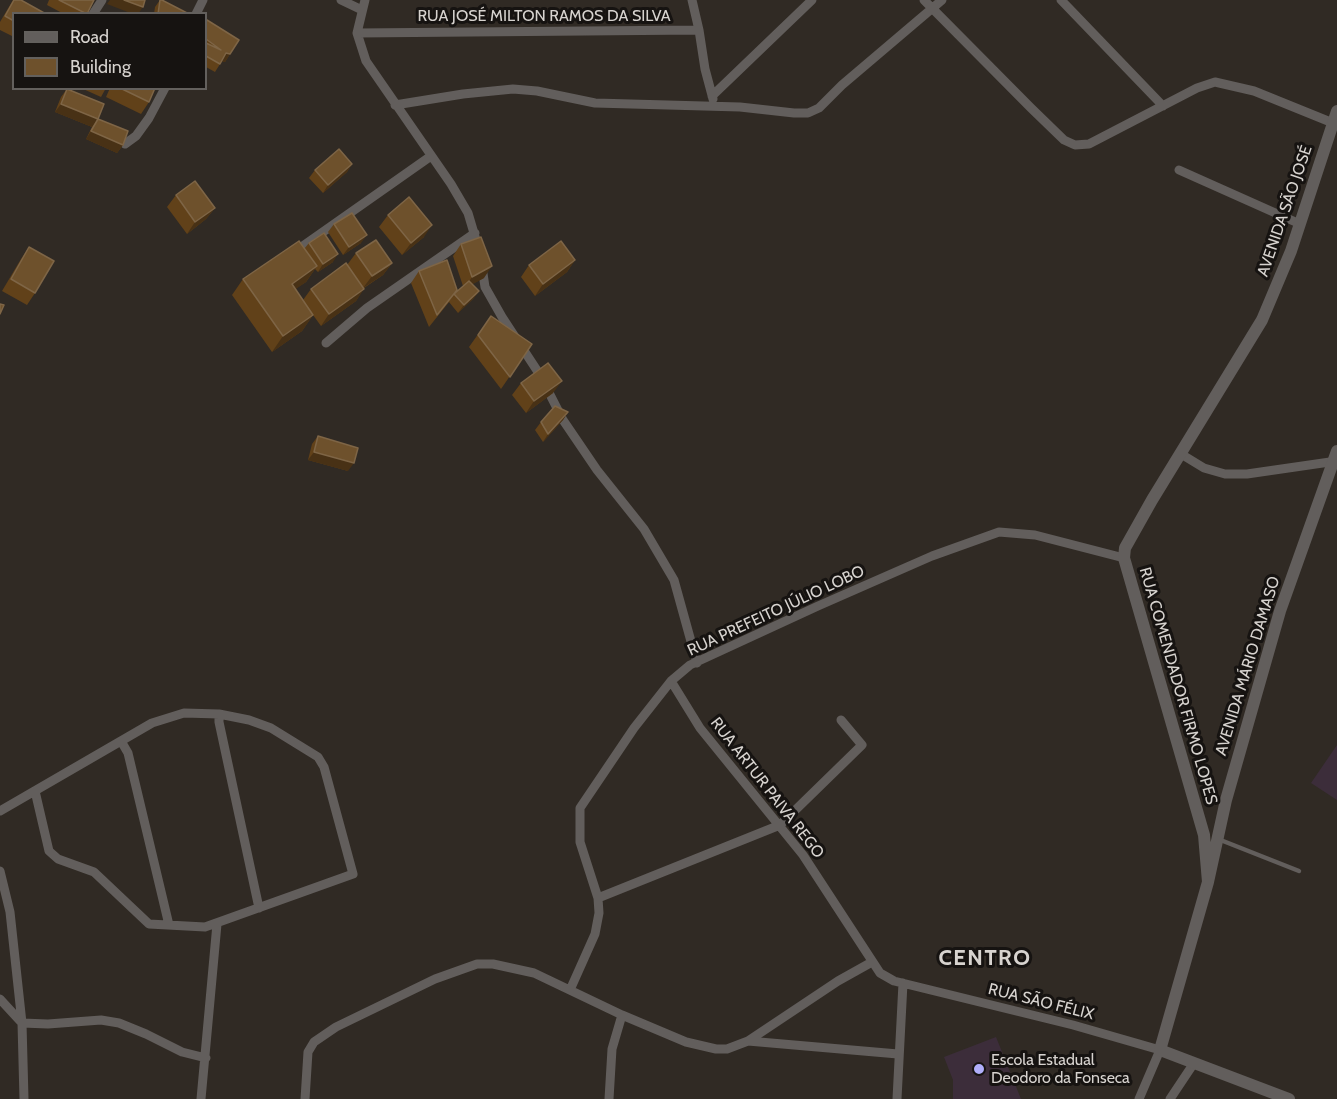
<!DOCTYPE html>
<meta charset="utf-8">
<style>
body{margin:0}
#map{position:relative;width:1337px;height:1099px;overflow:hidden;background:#302a24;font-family:Cabin,sans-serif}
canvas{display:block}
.legend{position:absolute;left:12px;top:12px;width:195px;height:78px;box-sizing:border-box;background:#161311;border:2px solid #63605d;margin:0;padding:8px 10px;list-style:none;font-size:18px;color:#d7d3cf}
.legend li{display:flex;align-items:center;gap:12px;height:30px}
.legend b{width:30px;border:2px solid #63605d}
</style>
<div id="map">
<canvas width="1337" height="1099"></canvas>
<ul class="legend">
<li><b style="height:8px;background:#625e5c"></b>Road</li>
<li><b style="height:16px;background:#6e512c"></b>Building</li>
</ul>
</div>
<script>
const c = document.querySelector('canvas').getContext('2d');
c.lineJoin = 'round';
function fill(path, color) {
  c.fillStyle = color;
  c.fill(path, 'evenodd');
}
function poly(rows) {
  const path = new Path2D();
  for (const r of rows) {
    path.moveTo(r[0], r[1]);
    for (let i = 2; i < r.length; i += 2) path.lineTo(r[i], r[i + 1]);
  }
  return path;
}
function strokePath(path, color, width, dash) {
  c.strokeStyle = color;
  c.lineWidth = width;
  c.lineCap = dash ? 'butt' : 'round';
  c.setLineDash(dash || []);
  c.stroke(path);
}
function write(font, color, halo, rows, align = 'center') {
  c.font = font + ' Cabin,sans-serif';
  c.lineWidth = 6;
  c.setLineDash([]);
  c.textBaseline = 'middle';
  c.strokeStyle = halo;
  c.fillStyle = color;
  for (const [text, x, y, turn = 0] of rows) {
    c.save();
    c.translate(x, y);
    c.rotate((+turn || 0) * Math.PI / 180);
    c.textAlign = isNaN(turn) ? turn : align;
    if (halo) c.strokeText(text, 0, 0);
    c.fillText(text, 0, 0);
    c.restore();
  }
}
fill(poly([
 [1337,745,1337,800,1311,783],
 [996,1037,1021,1099,953,1099,953,1080,944,1057]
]), '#3c2d3a');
strokePath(poly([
 [1218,839,1299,871]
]), '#625e5c', 4.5);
strokePath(poly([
 [341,0,362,10],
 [365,0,357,33,366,61,451,184,468,213,479,250],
 [924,0,1031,108,1064,140,1075,145,1089,144,1197,88,1215,82,1254,91,1333,123],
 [1061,0,1163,106],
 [93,14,102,0],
 [196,14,203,0],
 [699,30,705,69,713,99],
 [357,33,699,30,692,0],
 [712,96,812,0],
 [395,105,463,94,513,89,537,91,595,103,740,107,794,113,808,113,819,108,842,85,942,0],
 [125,144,136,136,149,118,165,88],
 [1179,170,1300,224],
 [293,253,431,156],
 [482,267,485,287,502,317,540,375,563,420,597,470,644,529,674,580,697,663],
 [326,343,367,308,475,233],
 [1181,454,1204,468,1225,474,1247,474,1337,461],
 [671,681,700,728,803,855,880,973,894,981,1073,1025,1160,1050,1139,1099],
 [219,714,219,722,259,908],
 [121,741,128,753,169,925],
 [0,811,152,723,184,713,219,714,249,720,271,728,318,757,324,767,353,874,205,927,149,924,94,872,58,859,49,851,35,791],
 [0,871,10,912,22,1023,24,1099],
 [598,898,780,825,862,745,841,720],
 [570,990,595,934,599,913,598,898,580,842,580,808,634,728,671,681,690,665,818,606,932,556,999,532,1035,535,1124,558],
 [0,999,22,1023],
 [22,1023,48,1024,101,1020,119,1023,146,1034,182,1052,206,1058],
 [748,1041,838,981,872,962],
 [201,1099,217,924],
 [305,1099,308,1052,314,1042,336,1027,435,979,477,964,493,964,534,973,622,1015,686,1042,716,1049,727,1049,748,1041,898,1054],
 [609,1099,612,1049,622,1015],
 [897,1099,903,983],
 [1170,1099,1194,1063]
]), '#625e5c', 9);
strokePath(poly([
 [1208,882,1204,835,1124,558,1125,548,1152,500,1262,320,1291,251,1337,111],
 [1289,1099,1160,1050,1208,882,1226,800,1280,611,1337,451]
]), '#625e5c', 12);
fill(poly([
 [13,0,14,14,14,37,0,30,0,22],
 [49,0,94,0,87,14,64,14,47,5],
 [160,0,162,0,189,14,154,14,155,7],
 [206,22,230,54,225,62,222,61,215,72,206,67],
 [81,88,106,88,101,97],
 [110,88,155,88,149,102,141,114,106,97],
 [67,89,123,145,117,153,86,139,92,127,55,112,61,97],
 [352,164,347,172,323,193,309,178,315,170],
 [176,195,215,208,206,219,187,234,167,207],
 [388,215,424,237,402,255,379,227],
 [334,224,361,243,343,255,328,232],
 [309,243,333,262,318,272,315,269,306,282,295,289,303,300,311,289,347,265,356,253,392,263,383,275,364,288,356,301,321,326,313,315,302,331,272,352,232,295,243,279,304,249],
 [461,244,484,278,472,284,479,291,473,299,458,313,449,302,429,327,411,283,419,271,454,294,463,286,453,256],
 [29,247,35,293,27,305,2,291,21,259],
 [575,260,567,272,535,296,521,277,529,265],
 [491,316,532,344,501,389,469,347],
 [521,383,553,393,526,413,512,395],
 [568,412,563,420,543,442,535,430,541,422],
 [318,436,348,471,308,460,312,444]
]), '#614119');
fill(poly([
 [110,0,124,0,143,7,138,14,133,14,107,4],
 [226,53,230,54,225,62,220,61],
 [61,104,98,119,92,127,55,112],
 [91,131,123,145,117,153,86,139],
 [352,164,347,172,323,193,328,185],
 [215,208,206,219,187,234,195,222],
 [432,225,424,237,402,255,411,243],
 [367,235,361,243,343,255,349,247],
 [338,254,333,262,318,272,323,264],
 [575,260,567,272,535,296,543,284],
 [392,263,383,275,363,288,372,276],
 [317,266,306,282,280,300,292,284],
 [492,266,484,278,464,289,472,277],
 [364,289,356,301,321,326,329,314],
 [479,291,473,299,458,313,464,305],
 [313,315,302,331,272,352,283,336],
 [562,381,553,393,526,413,534,401],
 [568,412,563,420,543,442,548,434],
 [314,452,354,463,348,471,308,460]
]), '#483115');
const building = poly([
 [14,0,21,0,46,14,14,14,14,21,5,16,14,0],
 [59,0,94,0,87,14,59,0],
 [124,0,145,0,143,7,124,0],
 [160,0,162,0,189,14,158,14,160,0],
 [207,20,239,40,230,54,226,53,220,64,206,56,206,43,221,50,206,39,206,22,207,20],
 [120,88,155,88,149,102,120,88],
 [67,89,104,104,98,119,61,104,67,89],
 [98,119,128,131,123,145,91,131,98,119],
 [339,149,352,164,328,185,315,170,339,149],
 [195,181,215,208,195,222,176,195,195,181],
 [409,197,432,225,411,243,388,215,409,197],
 [352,213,367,235,349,247,334,224,352,213],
 [324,233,338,254,323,264,309,243,324,233],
 [481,237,492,266,472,277,461,244,481,237],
 [376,240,392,263,372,276,356,253,376,240],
 [299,241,317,266,292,284,313,315,283,336,243,279,299,241],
 [561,241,575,260,543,284,529,265,561,241],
 [29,247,54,261,35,293,11,279,29,247],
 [447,260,457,290,437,315,419,271,447,260],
 [346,263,364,289,329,314,311,289,346,263],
 [469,281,479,291,464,305,454,294,469,281],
 [0,304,4,305,0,314,0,304],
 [491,316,532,344,510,377,478,335,491,316],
 [548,363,562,381,534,401,521,383,548,363],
 [555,406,568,412,548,434,541,422,555,406],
 [318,436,358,448,354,463,314,452,318,436]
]);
fill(building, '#6e512c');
strokePath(building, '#7e6546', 1.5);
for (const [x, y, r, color] of [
 [979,1069,6,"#b0aefa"]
]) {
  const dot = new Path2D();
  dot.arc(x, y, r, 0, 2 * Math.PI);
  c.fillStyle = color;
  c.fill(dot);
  strokePath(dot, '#161311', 2);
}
write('16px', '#d7d3cf', '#161311', [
 ["RUA JOSÉ MILTON RAMOS DA SILVA",544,16],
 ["AVENIDA SÃO JOSÉ",1285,211,-71],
 ["RUA PREFEITO JÚLIO LOBO",776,611,-25],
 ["AVENIDA MÁRIO DAMASO",1248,666,-73],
 ["RUA COMENDADOR FIRMO LOPES",1178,686,74],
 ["RUA ARTUR PAIVA REGO",767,788,52],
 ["RUA SÃO FÉLIX",1041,1002,14]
]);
write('16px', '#d7d3cf', '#161311', [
 ["Escola Estadual",991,1060],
 ["Deodoro da Fonseca",991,1078]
], 'left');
c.letterSpacing = '1.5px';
write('bold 22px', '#d7d3cf', '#161311', [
 ["CENTRO",985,959]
]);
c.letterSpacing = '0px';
</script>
